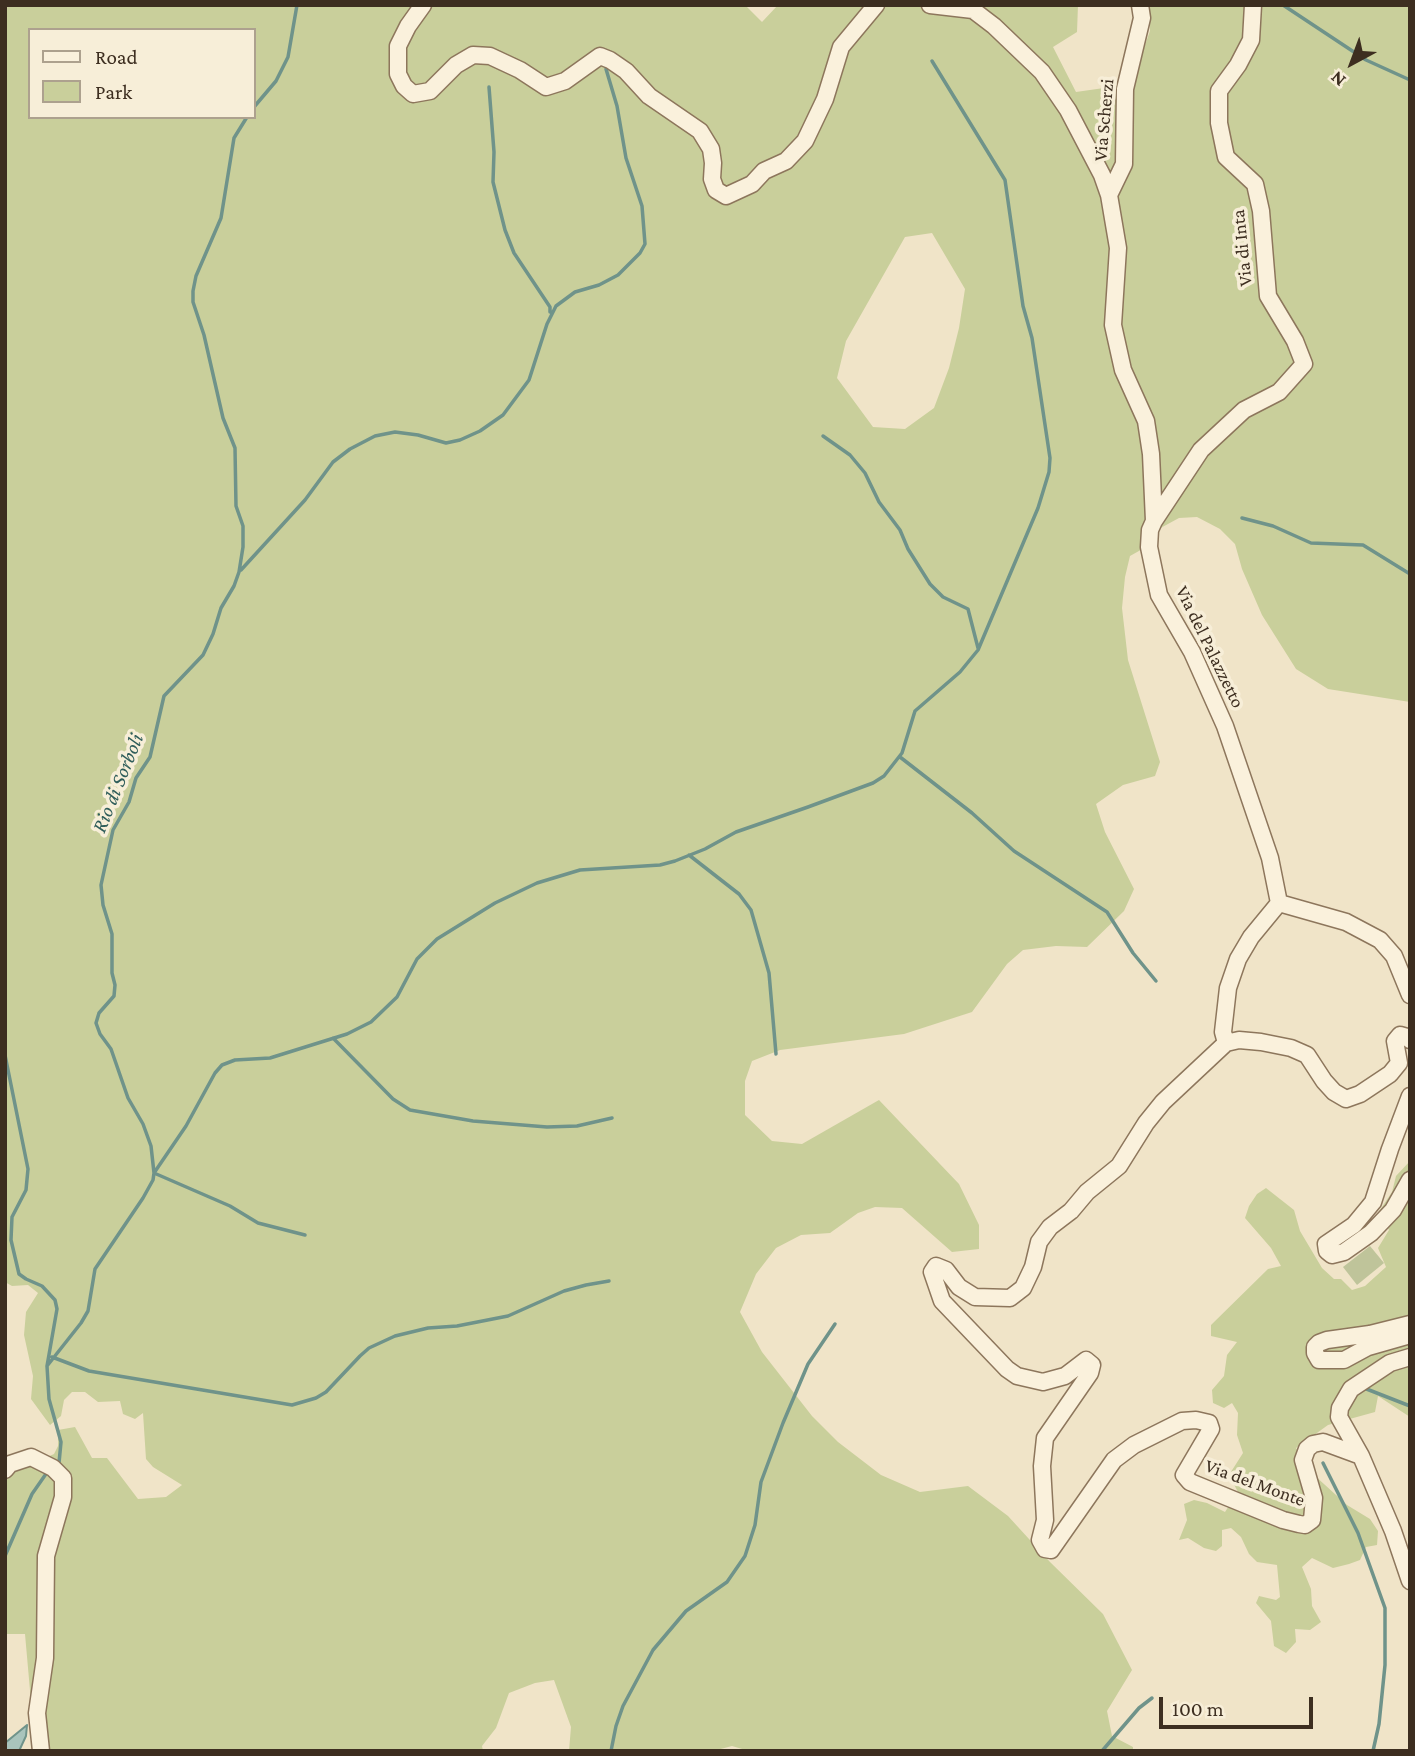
<!DOCTYPE html>
<style>
body{margin:0}
#map{position:relative;width:1415px;height:1756px;overflow:hidden;background:#f0e4c8;font-family:"Crimson Pro",serif}
canvas{display:block}
.frame{position:absolute;inset:0;border:7px solid #3d2e20;pointer-events:none}
.legend{position:absolute;left:28px;top:28px;width:228px;height:91px;box-sizing:border-box;background:#f7eed8;border:2px solid #ada18e;margin:0;padding:9px 12px;list-style:none;font-size:21px;color:#3d2e20}
.legend li{display:flex;align-items:center;gap:14px;height:35px}
.legend b{width:35px;border:2px solid #ada18e}
.north{position:absolute;left:1317px;top:28px;width:70px;height:70px;-webkit-text-stroke:5px #f7eed8;paint-order:stroke;rotate:221deg;font-size:19px;font-weight:700;line-height:28px;text-align:center;color:#3d2e20}
.north::after{content:'';display:block;margin:auto;width:24px;height:32px;background:#3d2e20;clip-path:polygon(50% 0,100% 100%,50% 72%,0 100%)}
.scale{position:absolute;left:1159px;top:1697px;width:154px;height:32px;box-sizing:border-box;border:4px solid #3d2e20;border-top:0;padding-left:9px;font-size:21px;line-height:24px;white-space:nowrap;color:#3d2e20;-webkit-text-stroke:5px #f7eed8;paint-order:stroke}
</style>
<div id="map">
<canvas width="1415" height="1756"></canvas>
<div class="frame"></div>
<ul class="legend">
<li><b style="height:9px;background:#faf1dc"></b>Road</li>
<li><b style="height:19px;background:#c9cf9b"></b>Park</li>
</ul>
<div class="north">N</div>
<div class="scale">100 m</div>
</div>
<script>
const c = document.querySelector('canvas').getContext('2d');
c.lineJoin = 'round';
function fill(path, color) {
  c.fillStyle = color;
  c.fill(path, 'evenodd');
}
function poly(rows) {
  const path = new Path2D();
  for (const r of rows) {
    path.moveTo(r[0], r[1]);
    for (let i = 2; i < r.length; i += 2) path.lineTo(r[i], r[i + 1]);
  }
  return path;
}
function strokePath(path, color, width, dash) {
  c.strokeStyle = color;
  c.lineWidth = width;
  c.lineCap = dash ? 'butt' : 'round';
  c.setLineDash(dash || []);
  c.stroke(path);
}
function write(font, color, halo, rows, align = 'center') {
  c.font = font + ' "Crimson Pro",serif';
  c.lineWidth = 7;
  c.setLineDash([]);
  c.textBaseline = 'middle';
  c.strokeStyle = halo;
  c.fillStyle = color;
  for (const [text, x, y, turn = 0] of rows) {
    c.save();
    c.translate(x, y);
    c.rotate((+turn || 0) * Math.PI / 180);
    c.textAlign = isNaN(turn) ? turn : align;
    if (halo) c.strokeText(text, 0, 0);
    c.fillText(text, 0, 0);
    c.restore();
  }
}
fill(poly([
 [5,5,745,5,762,22,778,5,1078,5,1077,32,1053,47,1076,92,1118,86,1121,163,1105,196,1115,248,1110,326,1142,422,1147,455,1146,547,1130,556,1125,577,1122,608,1128,660,1160,762,1155,776,1123,785,1096,804,1105,832,1134,889,1124,911,1087,947,1056,946,1023,950,1007,964,972,1012,904,1034,780,1050,752,1061,745,1081,745,1115,772,1141,802,1144,879,1100,959,1184,979,1225,979,1249,952,1252,902,1208,875,1207,858,1213,830,1233,801,1235,776,1248,756,1274,740,1312,762,1352,812,1416,838,1442,881,1475,920,1492,968,1486,1008,1516,1050,1562,1103,1614,1132,1670,1107,1711,1112,1736,1133,1747,1133,1751,749,1751,732,1746,713,1751,569,1751,571,1727,554,1680,535,1683,509,1693,496,1728,482,1746,483,1751,44,1751,49,1557,66,1497,43,1459,54,1454,58,1446,58,1430,75,1427,92,1458,107,1458,138,1499,166,1497,182,1485,153,1467,146,1459,143,1413,135,1419,123,1414,120,1401,98,1402,85,1392,72,1392,64,1400,61,1416,50,1425,31,1399,33,1376,24,1335,26,1312,38,1293,28,1285,12,1286,5,1282],
 [30,30,254,30,254,117,30,117],
 [932,233,965,289,959,328,949,368,934,408,905,429,873,427,837,378,846,341,905,237],
 [1150,5,1410,5,1410,702,1328,689,1296,669,1262,615,1242,569,1235,544,1220,529,1197,517,1179,518,1155,531,1160,522,1119,325,1114,194,1129,90,1150,31],
 [1410,1161,1410,1417,1378,1396,1375,1412,1328,1425,1296,1448,1313,1474,1347,1505,1370,1519,1378,1531,1377,1545,1366,1547,1360,1560,1349,1564,1333,1568,1312,1558,1302,1567,1311,1589,1312,1606,1321,1622,1310,1630,1295,1629,1296,1642,1286,1653,1274,1646,1271,1621,1256,1603,1259,1596,1276,1600,1280,1597,1277,1565,1257,1562,1249,1554,1241,1537,1231,1528,1222,1530,1222,1546,1216,1551,1204,1548,1188,1538,1179,1540,1187,1520,1184,1504,1194,1500,1207,1503,1225,1512,1238,1492,1229,1475,1243,1453,1237,1435,1238,1413,1232,1403,1224,1408,1213,1403,1212,1390,1224,1376,1227,1355,1237,1342,1211,1336,1211,1325,1268,1269,1281,1266,1271,1248,1245,1218,1249,1206,1257,1194,1266,1188,1294,1210,1300,1231,1322,1268,1334,1279,1341,1279,1352,1290,1365,1286,1386,1267,1378,1248,1389,1230,1378,1213,1392,1192,1396,1176],
 [27,1462,59,1480,32,1713,25,1634,5,1634,5,1477]
]), '#c9cf9b');
fill(poly([
 [1370,1246,1384,1263,1357,1285,1343,1267]
]), '#bfc49a');
const water = poly([
 [27,1725,26,1736,19,1751,5,1751,5,1743,27,1725]
]);
fill(water, '#a9c4bc');
strokePath(water, '#6f938a', 2);
strokePath(poly([
 [1283,5,1366,60,1410,80],
 [489,87,494,152,493,182,505,230,514,253,550,307,550,312],
 [254,107,276,81,288,57,297,5],
 [823,436,850,455,865,473,879,502,900,530,908,549,930,584,943,597,968,609,978,648],
 [1242,518,1273,526,1311,543,1363,545,1410,574],
 [241,570,305,500,333,462,350,449,375,436,395,432,418,435,446,443,460,440,480,431,503,415,529,380,547,324,556,306,575,292,599,285,618,275,640,253,645,244,642,206,626,158,617,106,606,69],
 [900,757,972,813,1014,851,1107,912,1133,953,1156,981],
 [689,855,739,894,751,910,769,973,776,1054],
 [333,1038,393,1099,410,1110,473,1121,547,1127,577,1126,612,1118],
 [5,1055,28,1169,26,1190,12,1217,11,1240,19,1274,26,1279,42,1286,55,1300,57,1309,47,1366,49,1399,61,1442,59,1463],
 [154,1173,186,1126,215,1073,222,1065,235,1060,270,1058,347,1034,371,1022,397,997,417,959,437,939,495,903,537,883,580,870,660,865,675,861,705,849,736,832,808,807,873,783,884,776,902,753,915,711,960,672,978,650,1038,508,1049,472,1050,458,1032,338,1023,306,1005,180,932,61],
 [154,1173,230,1206,258,1223,305,1235],
 [52,1357,89,1371,292,1405,316,1398,326,1392,360,1356,369,1348,395,1336,428,1328,457,1326,508,1316,564,1291,586,1285,609,1281],
 [47,1366,81,1323,88,1311,95,1269,143,1198,153,1180,154,1173,151,1146,143,1124,128,1098,111,1049,100,1034,96,1023,99,1013,114,996,115,985,112,973,112,934,103,905,101,885,113,830,129,802,136,778,150,757,164,696,203,655,213,634,221,608,234,586,239,572,243,547,243,526,236,506,235,448,223,418,204,335,193,302,193,291,196,276,221,218,234,138,247,117],
 [1364,1388,1410,1406],
 [1323,1463,1358,1533,1385,1608,1385,1665,1379,1724,1373,1751],
 [5,1556,32,1494,48,1471],
 [611,1751,616,1726,623,1706,653,1650,686,1611,727,1582,745,1556,755,1525,761,1482,783,1423,808,1364,835,1324],
 [1102,1751,1139,1708,1152,1698]
]), '#6f938a', 3.5);
const minor = poly([
 [423,5,408,26,398,46,398,74,404,86,413,94,430,91,456,65,473,55,490,56,520,70,546,87,565,81,600,56,610,60,626,71,649,96,700,131,711,149,713,163,712,179,716,190,726,196,752,184,764,171,786,161,805,141,825,99,841,47,876,5],
 [930,5,973,10,994,26,1042,72,1068,110,1102,175,1109,195,1118,248,1113,325,1123,370,1146,421,1151,454,1154,521,1150,530,1149,547,1159,595,1192,652,1225,726,1270,858,1279,903,1251,937,1238,959,1228,988,1223,1032,1226,1043,1239,1040,1261,1042,1291,1048,1307,1055,1324,1081,1334,1092,1346,1099,1360,1094,1390,1074,1399,1063,1395,1041,1400,1035,1407,1037,1410,1040],
 [1109,195,1124,164,1125,89,1142,18,1140,5],
 [1154,521,1201,450,1244,410,1279,392,1304,364,1295,341,1268,296,1261,211,1255,184,1226,157,1219,123,1219,91,1238,65,1251,40,1253,5],
 [1279,903,1346,922,1380,940,1394,956,1410,995],
 [1226,1043,1163,1102,1146,1123,1119,1166,1087,1192,1071,1211,1050,1227,1039,1242,1033,1267,1023,1288,1010,1298,975,1297,959,1287,946,1270,936,1266,932,1272,942,1301,1007,1369,1017,1376,1043,1382,1065,1376,1086,1360,1092,1365,1090,1373,1045,1438,1042,1466,1045,1520,1040,1540,1045,1549,1051,1550,1114,1460,1134,1445,1182,1421,1196,1420,1209,1423,1211,1429,1184,1475,1190,1482,1283,1520,1299,1524,1305,1525,1312,1520,1314,1498,1303,1460,1307,1449,1313,1444,1323,1442,1361,1456],
 [1410,1096,1390,1149,1373,1202,1354,1225,1326,1244,1327,1251,1332,1255,1344,1252,1371,1233,1393,1210,1410,1180],
 [1410,1324,1370,1334,1327,1340,1319,1343,1315,1347,1315,1353,1319,1360,1344,1360,1368,1347,1410,1335],
 [1410,1357,1390,1363,1351,1389,1340,1408,1339,1417,1361,1456,1393,1531,1410,1581],
 [5,1470,10,1464,31,1457,53,1468,63,1478,63,1497,46,1556,45,1658,37,1713,41,1751]
]);
strokePath(minor, '#8d765c', 19);
strokePath(minor, '#faf1dc', 16);
write('19px', '#3d2e20', '#f7eed8', [
 ["Via Scherzi",1104,120,-85],
 ["Via di Inta",1242,248,-96],
 ["Via del Palazzetto",1210,647,64],
 ["Via del Monte",1255,1483,20]
]);
write('italic 21px', '#2f5d5a', '#f7eed8', [
 ["Rio di Sorboli",118,783,-68]
]);
</script>
